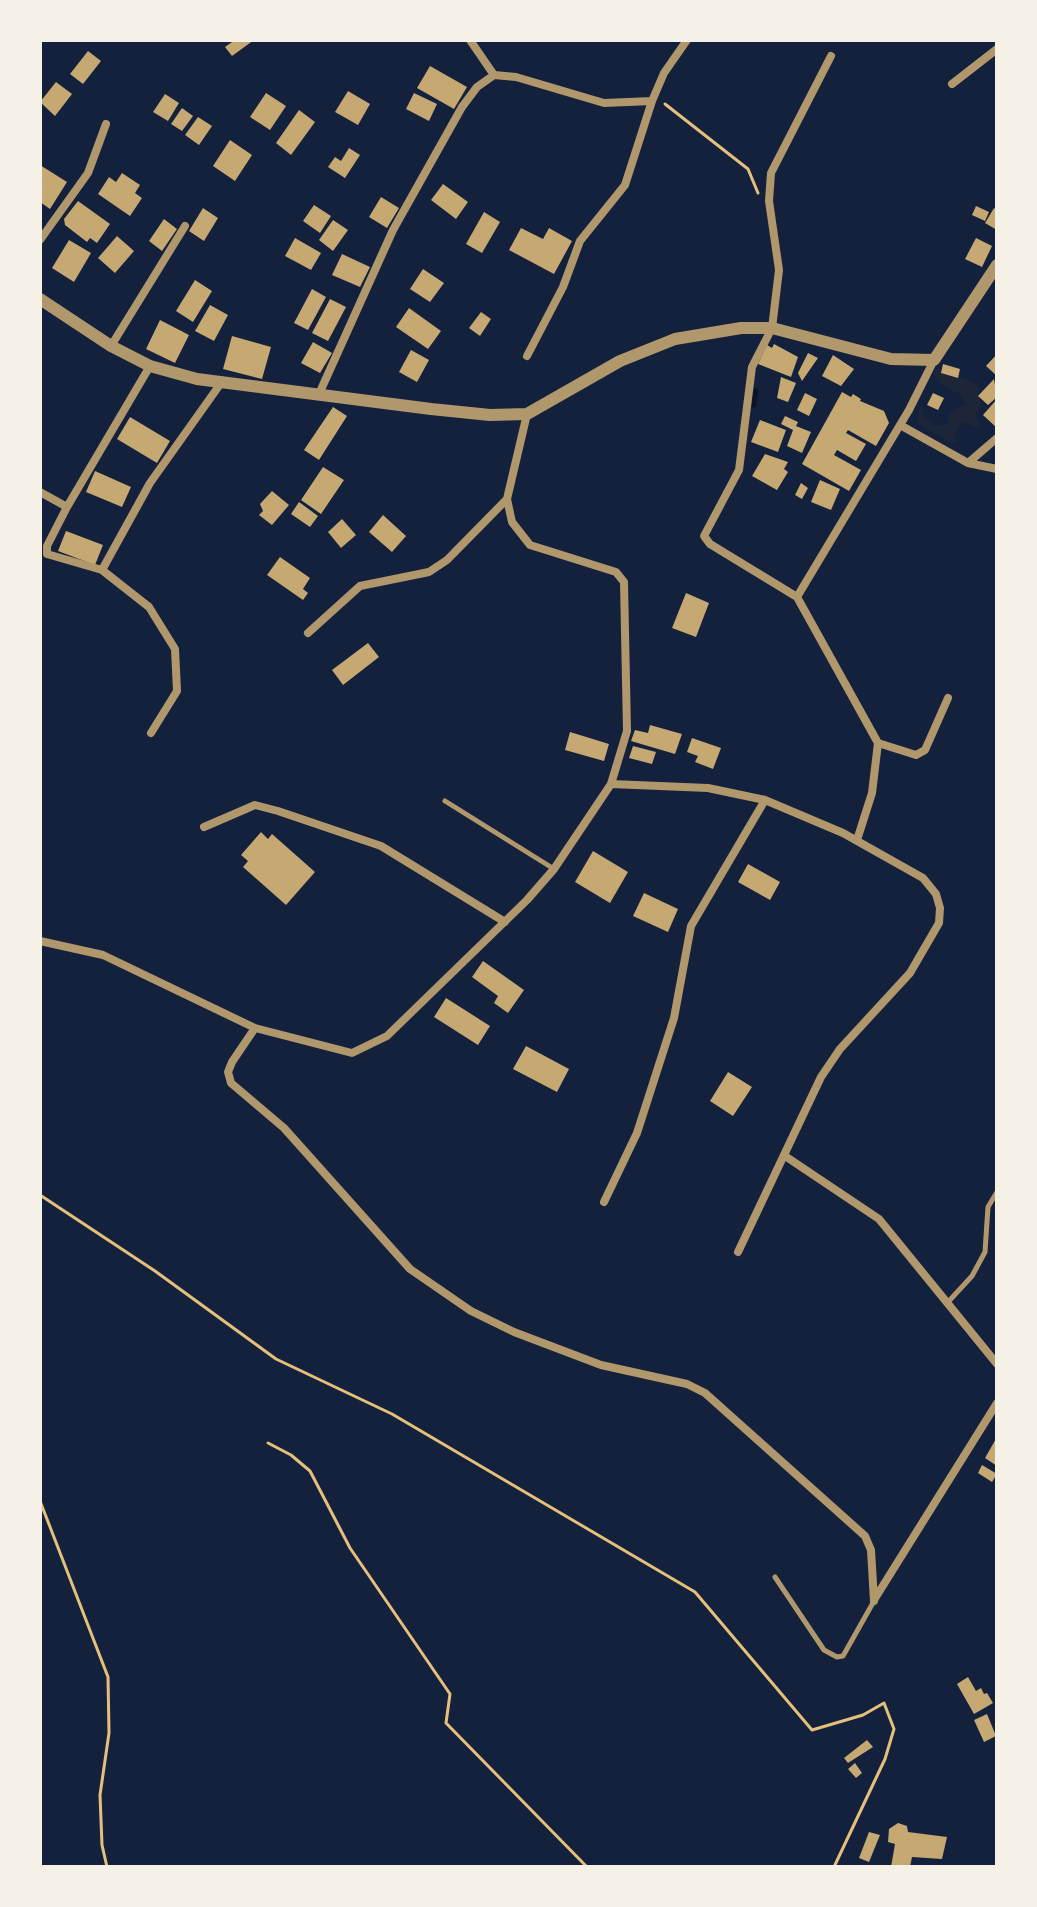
<!DOCTYPE html>
<style>
body{margin:0}
#map{position:relative;width:1037px;height:1907px;overflow:hidden;background:#14213d;font-family:"Golos Text",sans-serif}
canvas{display:block}
.frame{position:absolute;inset:0;border:42px solid #f6f1e7;pointer-events:none}
</style>
<div id="map">
<canvas width="1037" height="1907"></canvas>
<div class="frame"></div>
</div>
<script>
const c = document.querySelector('canvas').getContext('2d');
c.lineJoin = 'round';
function fill(path, color) {
  c.fillStyle = color;
  c.fill(path, 'evenodd');
}
function poly(rows) {
  const path = new Path2D();
  for (const r of rows) {
    path.moveTo(r[0], r[1]);
    for (let i = 2; i < r.length; i += 2) path.lineTo(r[i], r[i + 1]);
  }
  return path;
}
function strokePath(path, color, width, dash) {
  c.strokeStyle = color;
  c.lineWidth = width;
  c.lineCap = dash ? 'butt' : 'round';
  c.setLineDash(dash || []);
  c.stroke(path);
}
fill(poly([
 [938,368,977,384,981,404,976,415,982,430,962,422,954,435,959,443,948,442,917,423,920,406,923,405,923,415,934,426,947,425,950,411,965,405,960,394,947,389,933,374]
]), '#1d2539');
strokePath(poly([
 [754,405,756,391]
]), '#0b132b', 5);
fill(poly([
 [235,40,254,40,232,56,225,47],
 [88,51,101,61,83,84,70,74],
 [430,66,467,87,454,109,417,88],
 [56,82,72,94,55,116,40,102],
 [348,91,370,104,358,125,335,112],
 [266,93,286,106,270,130,250,117],
 [414,93,437,104,429,121,406,109],
 [165,94,179,103,168,121,153,112],
 [182,108,193,116,182,131,171,124],
 [299,110,315,122,291,155,276,143],
 [198,117,212,126,199,145,185,135],
 [230,140,252,155,235,181,213,166],
 [349,148,360,155,345,178,328,167,335,157,341,161],
 [40,165,67,182,50,209,40,202],
 [122,173,140,185,135,193,142,198,130,216,98,194,109,177,116,182],
 [443,184,468,202,456,219,431,200],
 [381,197,399,208,387,228,369,217],
 [78,201,110,224,97,243,90,238,87,242,65,225,64,219],
 [314,205,331,216,320,233,303,221],
 [976,206,989,212,985,221,972,215],
 [203,208,218,218,204,241,189,231],
 [994,208,997,210,997,230,985,223],
 [484,212,500,222,482,253,466,244],
 [164,219,177,229,162,251,149,241],
 [333,220,348,230,333,251,319,240],
 [521,228,543,239,549,228,572,241,554,274,509,250],
 [117,236,134,251,115,273,98,258],
 [295,238,321,253,311,270,285,256],
 [976,238,992,246,982,267,965,259],
 [69,240,91,253,74,282,52,268],
 [342,254,370,267,360,287,332,275],
 [423,269,444,283,430,302,410,289],
 [195,280,212,291,193,322,176,311],
 [312,289,326,297,308,330,294,323],
 [330,299,346,307,328,341,312,333],
 [210,305,228,315,214,341,195,331],
 [409,308,441,331,428,349,396,327],
 [481,312,491,319,480,336,469,328],
 [160,320,189,335,175,363,146,349],
 [232,336,271,347,262,379,223,369],
 [313,342,332,353,320,373,301,363],
 [774,344,798,357,791,377,758,364,767,345,772,348],
 [411,350,429,360,417,382,399,372],
 [808,353,818,358,802,381,798,373],
 [997,354,997,376,986,366],
 [833,355,854,369,841,386,822,376],
 [943,364,960,369,958,378,941,373],
 [781,377,796,383,788,402,777,398],
 [994,379,997,397,988,405,978,396],
 [842,392,851,397,853,394,861,399,860,401,884,411,889,423,876,446,848,430,846,433,866,444,856,461,837,450,834,455,861,470,849,491,802,464],
 [805,393,817,399,809,416,797,410],
 [933,393,944,398,938,410,927,405],
 [997,399,997,428,983,415],
 [333,407,347,416,319,460,304,450],
 [785,416,798,422,796,426,811,432,802,453,787,446,793,430,781,424],
 [130,417,170,441,157,463,117,439],
 [760,420,786,430,778,452,751,442],
 [765,454,788,462,784,469,788,472,777,490,752,476],
 [323,467,344,480,321,514,301,500],
 [95,471,131,487,122,507,86,492],
 [820,480,840,489,831,510,811,502],
 [801,483,808,488,802,499,795,495],
 [272,491,289,505,272,525,259,515,263,511,260,504],
 [299,502,318,516,310,527,291,514],
 [383,515,406,536,392,552,369,532],
 [342,519,356,535,341,548,328,532],
 [66,531,103,545,95,565,58,551],
 [280,557,310,578,303,589,308,593,303,600,267,575],
 [686,593,709,603,696,637,672,628],
 [368,643,379,657,343,685,332,670],
 [650,725,682,734,675,754,631,741,635,730,648,733],
 [570,732,609,744,604,761,565,750],
 [692,738,721,748,713,769,695,762,698,756,687,752],
 [633,746,656,752,652,764,629,758],
 [261,832,268,839,272,834,315,872,286,905,243,867,248,861,241,855],
 [593,851,628,872,610,903,575,882],
 [748,864,780,882,770,900,738,882],
 [644,893,678,909,668,932,633,916],
 [483,961,524,990,508,1013,494,1003,498,996,472,977],
 [446,998,490,1026,478,1045,434,1017],
 [526,1046,569,1069,557,1092,513,1069],
 [728,1072,752,1087,733,1116,710,1101],
 [997,1437,997,1466,985,1458],
 [982,1465,997,1474,992,1482,978,1473],
 [968,1677,976,1691,981,1688,984,1694,987,1693,993,1703,974,1714,957,1684],
 [987,1714,996,1736,984,1742,974,1720],
 [867,1740,873,1747,848,1763,844,1758],
 [855,1763,862,1773,856,1778,848,1769],
 [898,1823,907,1826,908,1832,947,1837,942,1859,912,1857,910,1867,891,1867,895,1844,888,1842,889,1829],
 [869,1832,880,1835,869,1862,859,1858]
]), '#c6a872');
strokePath(poly([
 [665,104,748,169,758,193],
 [40,1195,155,1271,276,1359,392,1414,695,1592,812,1730,863,1715,884,1703,894,1729,885,1759,834,1867],
 [268,1443,291,1455,310,1471,350,1548,450,1694,446,1723,587,1867],
 [40,1501,108,1677,109,1733,100,1795,102,1845,107,1867]
]), '#e5c07b', 3);
strokePath(poly([
 [445,801,554,869],
 [949,1301,972,1276,985,1252,988,1207,997,1192],
 [775,1577,824,1650,837,1657,843,1656,874,1601]
]), '#b1986c', 5);
strokePath(poly([
 [470,40,494,75],
 [952,84,997,49],
 [40,240,88,173,106,124],
 [111,346,185,226],
 [527,356,563,287,580,241,625,185,652,101,664,73,687,40],
 [934,360,909,410,797,597,878,743,916,755,925,750,948,698],
 [319,394,393,230,462,107,477,87,494,75,516,77,604,103,652,101],
 [900,425,968,463,997,469],
 [968,463,997,438],
 [40,492,67,507,150,366],
 [67,507,47,546,47,554,102,570,149,607,175,649,177,691,151,733],
 [102,570,150,483,221,383],
 [797,597,710,544,704,536,739,470,752,367,772,328,779,270,769,201,771,173,831,56],
 [308,633,360,586,429,572,447,560,507,499],
 [611,784,708,788,765,800,843,833,923,878,936,894,940,908,939,923,910,973,840,1049,821,1077,738,1252],
 [204,827,255,805,278,811,381,846,505,922],
 [857,840,872,793,878,743],
 [40,941,103,955,255,1028,352,1053,387,1036,527,900,554,869,611,784,627,731,624,582,616,572,530,545,512,522,507,499,527,414],
 [255,1028,232,1062,228,1072,231,1083,284,1128,410,1269,471,1311,514,1332,601,1365,687,1384,705,1393,865,1536,871,1550,874,1601],
 [785,1156,879,1219,997,1364],
 [604,1202,637,1133,674,1018,691,926,765,800],
 [874,1600,997,1403]
]), '#b1986c', 8);
strokePath(poly([
 [40,299,111,346,150,366,197,379,431,409,490,415,527,414,620,361,675,339,741,328,772,328,891,359,934,360,997,265]
]), '#b1986c', 12);
</script>
